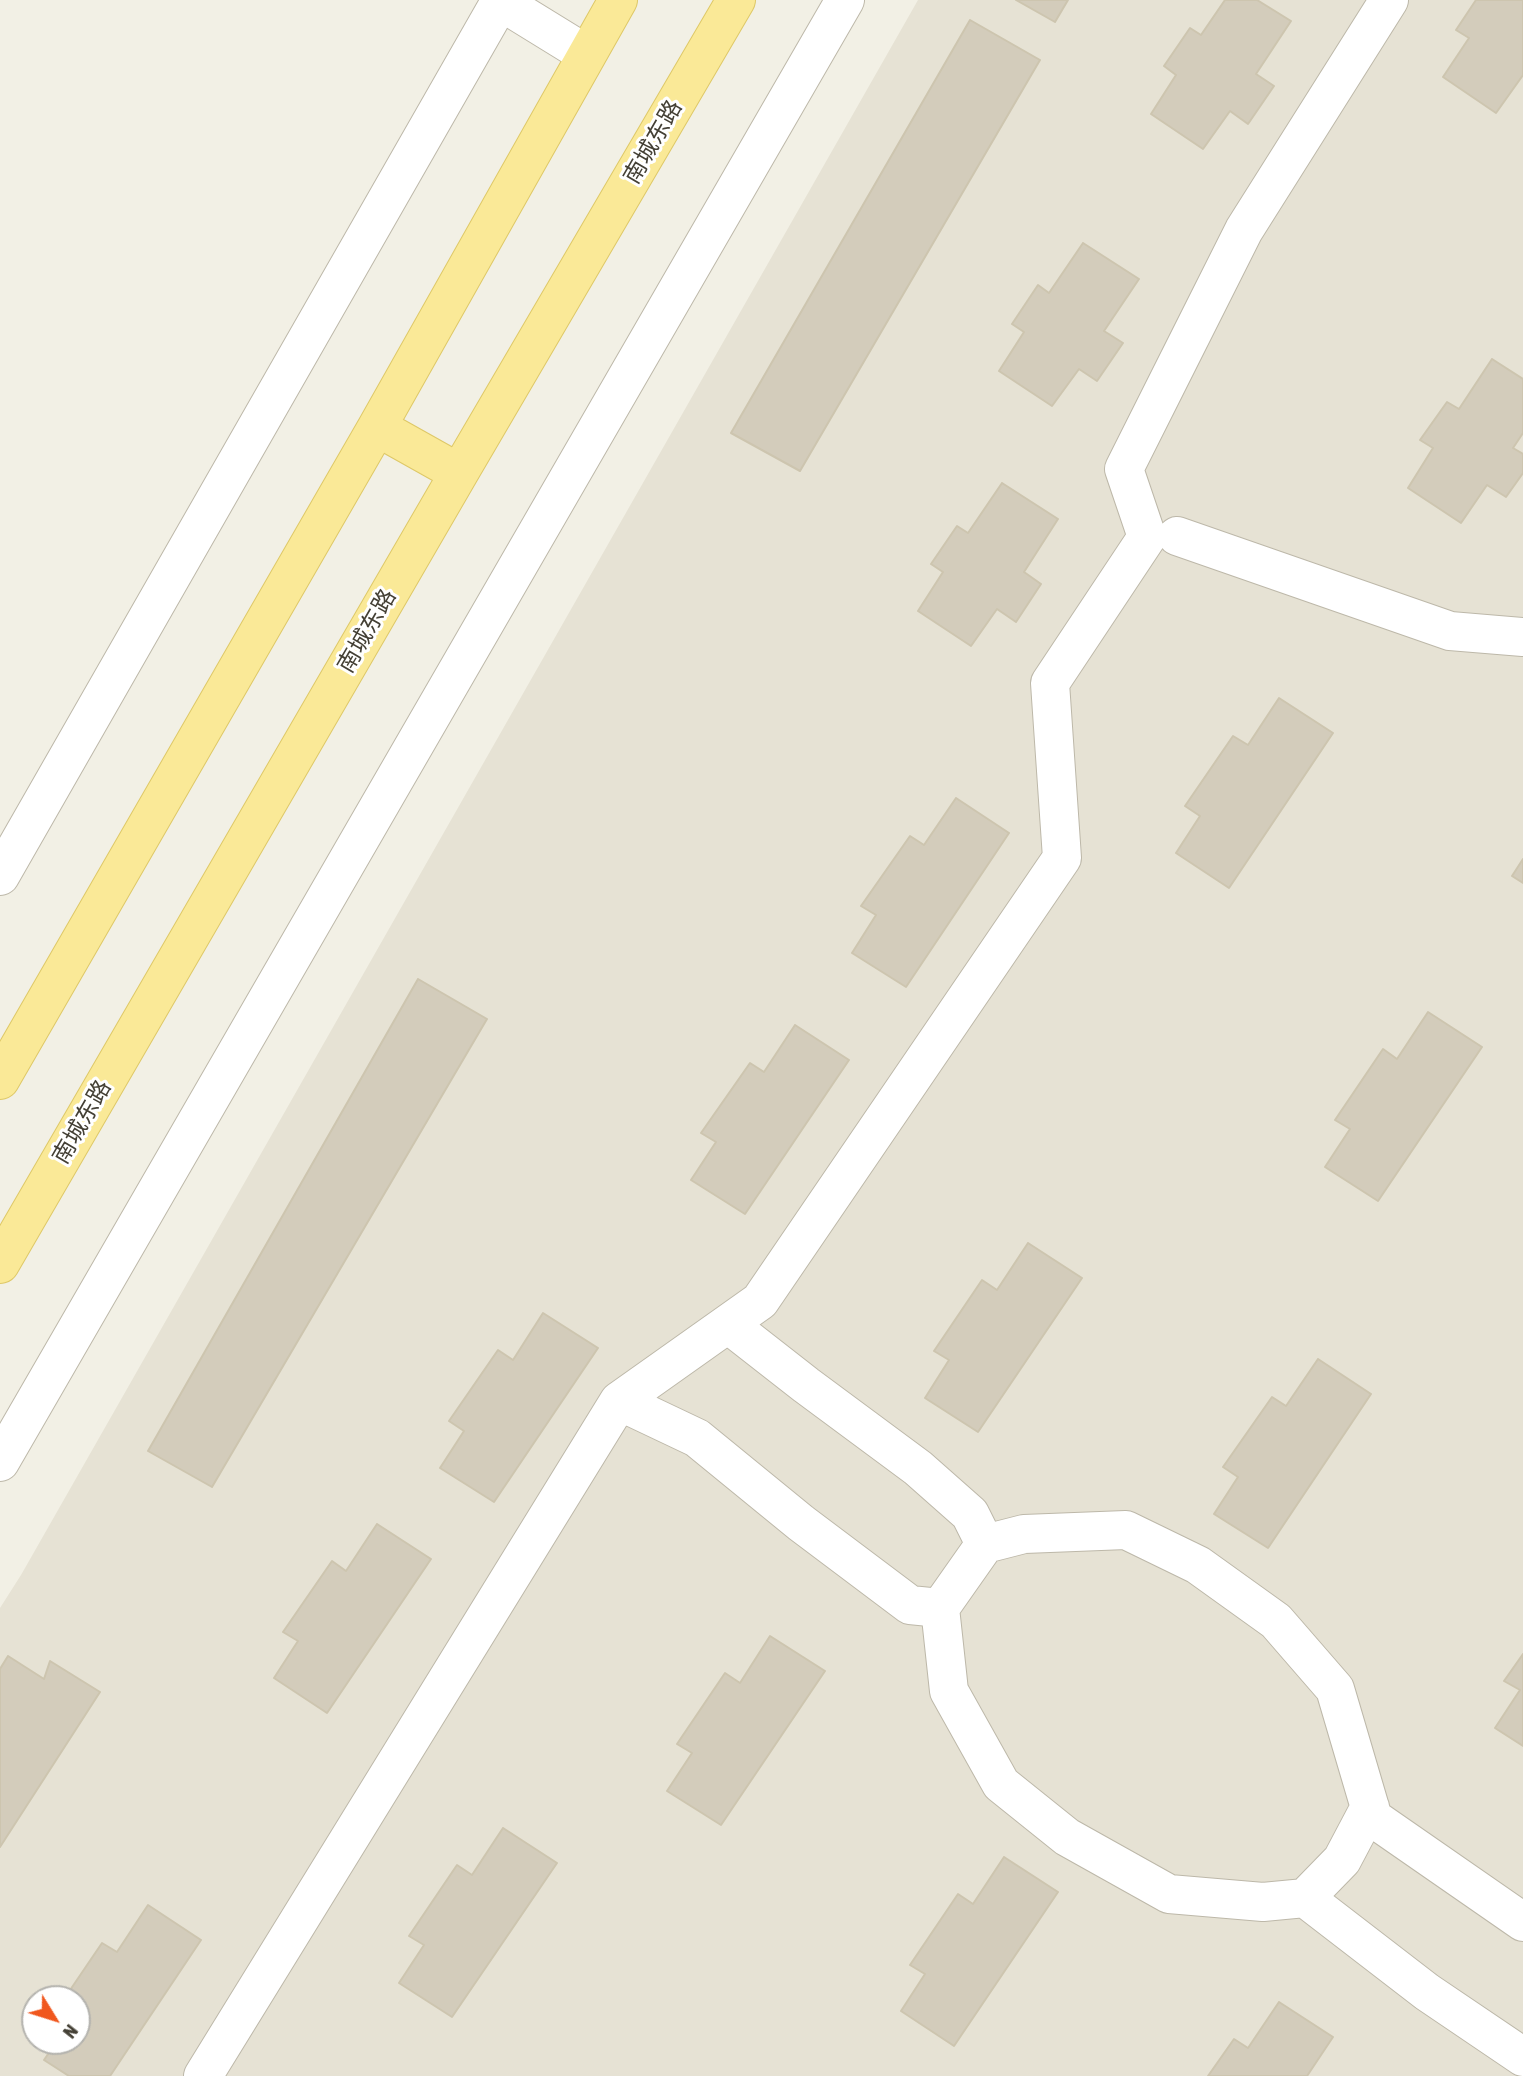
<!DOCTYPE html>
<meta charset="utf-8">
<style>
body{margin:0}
#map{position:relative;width:1523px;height:2076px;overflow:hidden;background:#f2f0e5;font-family:"Asap Condensed",sans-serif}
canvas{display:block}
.north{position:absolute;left:21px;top:1985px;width:70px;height:70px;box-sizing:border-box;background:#fff;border:2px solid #b4b3ae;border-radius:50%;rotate:128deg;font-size:19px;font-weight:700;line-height:28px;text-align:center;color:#444035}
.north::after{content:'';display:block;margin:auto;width:24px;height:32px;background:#f0571e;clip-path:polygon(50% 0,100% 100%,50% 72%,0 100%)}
</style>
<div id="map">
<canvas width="1523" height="2076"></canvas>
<div class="north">N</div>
</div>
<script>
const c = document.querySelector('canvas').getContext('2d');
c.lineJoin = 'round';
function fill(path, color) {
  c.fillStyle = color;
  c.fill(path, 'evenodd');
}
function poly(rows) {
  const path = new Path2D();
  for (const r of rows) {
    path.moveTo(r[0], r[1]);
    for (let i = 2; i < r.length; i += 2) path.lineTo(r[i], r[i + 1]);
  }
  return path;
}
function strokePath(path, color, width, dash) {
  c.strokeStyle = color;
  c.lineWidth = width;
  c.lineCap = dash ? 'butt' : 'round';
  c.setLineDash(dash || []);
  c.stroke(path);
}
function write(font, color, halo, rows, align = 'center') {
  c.font = font + ' "Asap Condensed","Noto Sans SC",sans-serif';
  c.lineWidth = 6;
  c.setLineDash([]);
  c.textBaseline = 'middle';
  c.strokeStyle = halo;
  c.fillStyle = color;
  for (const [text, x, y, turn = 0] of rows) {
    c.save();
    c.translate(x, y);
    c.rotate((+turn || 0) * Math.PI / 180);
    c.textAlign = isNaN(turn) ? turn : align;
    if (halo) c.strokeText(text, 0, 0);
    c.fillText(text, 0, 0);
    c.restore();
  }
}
fill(poly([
 [918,0,1523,0,1523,2076,0,2076,0,1608,21,1575],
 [35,1999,77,1999,77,2041,35,2041]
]), '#e6e2d4');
const building = poly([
 [1016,0,1068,0,1055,22,1016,0],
 [1225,0,1257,0,1291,21,1256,74,1274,86,1248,124,1230,111,1203,149,1151,114,1176,75,1164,66,1190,28,1201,35,1225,0],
 [1476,0,1523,0,1523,75,1496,113,1443,77,1469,38,1456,30,1476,0],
 [970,20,1040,60,800,471,731,433,970,20],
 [1083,243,1139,279,1104,331,1123,343,1097,381,1079,369,1052,406,999,371,1024,332,1012,324,1038,285,1049,293,1083,243],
 [1492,359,1523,379,1523,433,1513,448,1523,454,1523,473,1506,497,1487,485,1461,523,1408,488,1433,448,1420,440,1447,402,1459,409,1492,359],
 [1002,483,1058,519,1024,572,1041,584,1016,622,997,609,971,646,918,611,943,572,931,564,957,526,968,533,1002,483],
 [1279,698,1333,733,1229,888,1176,853,1200,816,1185,806,1233,736,1248,745,1279,698],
 [956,798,1009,833,906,987,852,953,876,915,861,906,910,836,924,845,956,798],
 [1523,859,1523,883,1512,876,1523,859],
 [418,979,487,1019,212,1487,148,1451,418,979],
 [1428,1012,1482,1047,1378,1201,1325,1167,1350,1129,1335,1120,1383,1049,1397,1059,1428,1012],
 [795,1025,849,1060,745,1214,691,1180,716,1142,701,1133,750,1063,764,1072,795,1025],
 [1028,1243,1082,1278,978,1432,925,1398,949,1360,934,1351,982,1280,997,1290,1028,1243],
 [543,1313,598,1348,494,1502,440,1468,464,1431,449,1421,498,1350,513,1360,543,1313],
 [1318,1359,1371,1394,1268,1548,1214,1514,1238,1477,1223,1467,1272,1397,1286,1406,1318,1359],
 [377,1524,431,1559,327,1713,274,1678,298,1641,283,1632,332,1561,346,1571,377,1524],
 [770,1636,825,1671,721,1825,667,1791,692,1753,677,1744,725,1673,740,1683,770,1636],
 [1523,1654,1523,1746,1495,1728,1520,1690,1504,1681,1523,1654],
 [8,1656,44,1679,50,1661,100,1692,0,1847,0,1669,8,1656],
 [503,1828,557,1863,452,2017,399,1983,424,1945,409,1936,457,1865,472,1875,503,1828],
 [1004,1857,1058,1892,954,2046,901,2011,925,1974,910,1965,958,1894,973,1904,1004,1857],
 [148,1905,201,1940,110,2076,69,2076,44,2060,57,2041,77,2041,77,1999,64,1999,102,1943,117,1952,148,1905],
 [1279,2002,1333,2037,1307,2076,1208,2076,1234,2039,1248,2048,1279,2002]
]);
fill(building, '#d3ccbb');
strokePath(building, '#cdc5af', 2);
const minor = poly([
 [500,1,586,54],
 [1177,536,1450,631,1523,637],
 [0,876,501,0],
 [728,1324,806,1385,918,1468,970,1514,985,1544],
 [619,1401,697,1438,801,1523,910,1605,940,1608],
 [0,1462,845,0],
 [1305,1898,1342,1860,1370,1807],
 [1523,1922,1373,1818,1335,1689,1276,1621,1198,1565,1126,1530,1024,1534,985,1544,940,1608,949,1691,1001,1784,1067,1837,1169,1894,1263,1902,1305,1898,1427,1992,1523,2057],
 [203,2076,619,1401,760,1301,1062,858,1050,683,1147,537,1124,469,1244,230,1389,0]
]);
const major = poly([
 [377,427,459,473],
 [0,1080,377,427,618,0],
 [0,1264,459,473,736,0]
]);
strokePath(minor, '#bdb8a9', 40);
strokePath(major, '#dec867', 40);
strokePath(minor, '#fff', 38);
strokePath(major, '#fae997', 38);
write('23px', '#444035', '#fff', [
 ["南城东路",653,142,-60],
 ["南城东路",367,631,-60],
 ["南城东路",82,1122,-60]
]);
</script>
